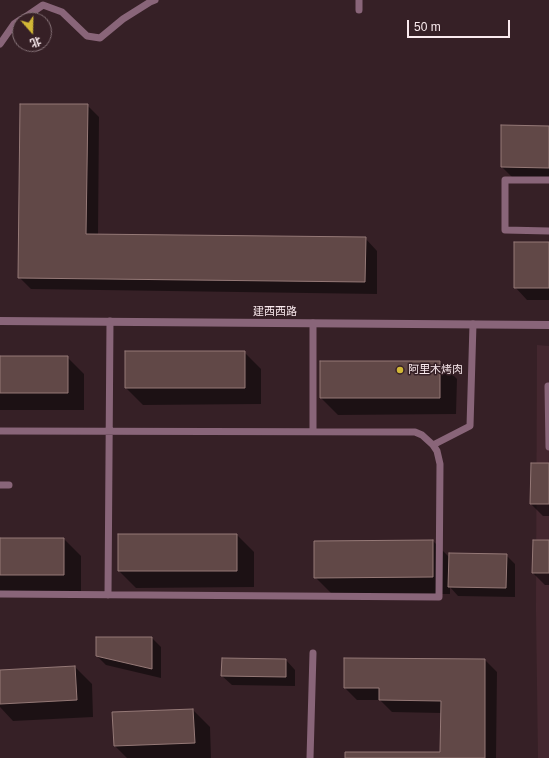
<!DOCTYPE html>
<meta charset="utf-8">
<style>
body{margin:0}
#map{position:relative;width:549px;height:758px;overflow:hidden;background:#362026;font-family:Helvetica,"Noto Sans SC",sans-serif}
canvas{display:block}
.north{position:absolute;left:12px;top:12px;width:40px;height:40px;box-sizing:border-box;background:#362026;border:1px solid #847176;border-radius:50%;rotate:160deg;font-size:11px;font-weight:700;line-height:16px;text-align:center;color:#faeaee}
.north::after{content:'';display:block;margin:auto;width:14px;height:18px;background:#d1b736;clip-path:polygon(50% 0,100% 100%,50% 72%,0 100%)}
.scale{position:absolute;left:407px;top:20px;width:103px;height:18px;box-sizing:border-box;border:2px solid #faeaee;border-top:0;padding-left:5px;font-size:12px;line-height:14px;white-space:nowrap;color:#faeaee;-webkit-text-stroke:3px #362026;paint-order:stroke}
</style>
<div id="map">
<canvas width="549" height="758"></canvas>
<div class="north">北</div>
<div class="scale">50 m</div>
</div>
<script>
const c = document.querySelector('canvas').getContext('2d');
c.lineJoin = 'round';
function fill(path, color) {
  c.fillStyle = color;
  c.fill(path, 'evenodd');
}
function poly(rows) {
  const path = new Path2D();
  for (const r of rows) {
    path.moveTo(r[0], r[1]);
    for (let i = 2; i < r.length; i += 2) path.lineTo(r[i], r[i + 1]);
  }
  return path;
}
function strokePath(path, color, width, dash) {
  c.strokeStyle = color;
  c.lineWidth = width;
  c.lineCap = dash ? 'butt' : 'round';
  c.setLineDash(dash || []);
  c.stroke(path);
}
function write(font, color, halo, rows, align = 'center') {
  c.font = font + ' Helvetica,"Noto Sans SC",sans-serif';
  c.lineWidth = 3;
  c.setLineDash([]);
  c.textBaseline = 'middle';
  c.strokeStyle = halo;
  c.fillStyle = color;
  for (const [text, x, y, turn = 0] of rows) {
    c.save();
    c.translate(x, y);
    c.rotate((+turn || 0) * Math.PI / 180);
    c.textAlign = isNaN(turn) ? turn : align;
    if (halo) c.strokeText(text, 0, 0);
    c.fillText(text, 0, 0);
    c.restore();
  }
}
fill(poly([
 [537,345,549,346,549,758,538,758,536,610]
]), '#44272f');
fill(poly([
 [87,105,99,117,98,235,365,238,377,251,377,294,31,289,19,277],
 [502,126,549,127,549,179,514,179,502,167],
 [549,243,549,300,527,300,515,287],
 [244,352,261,369,261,404,143,405,126,388],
 [0,357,67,357,84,374,84,410,0,410],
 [440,362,457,379,456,414,338,415,321,398],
 [549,464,549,516,543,516,531,504],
 [237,535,254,552,254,587,136,588,119,571],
 [0,539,64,539,81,556,81,591,0,591],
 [433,541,450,558,506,555,515,564,515,597,458,596,450,587,450,594,332,594,315,577],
 [549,541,549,585,545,585,533,573],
 [152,638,161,647,161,678,106,665,97,656],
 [223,659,286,660,295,670,295,686,232,685,222,676],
 [485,660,497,672,496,758,346,758,441,753,441,713,392,712,380,700,357,700,345,688],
 [75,667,92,684,93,717,13,721,0,707,0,671],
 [193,710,210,727,211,758,127,758,115,746]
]), '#0007');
const building = poly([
 [20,104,88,104,86,234,366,237,365,282,18,278,20,104],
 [501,125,549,126,549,168,501,167,501,125],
 [514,242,549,242,549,288,514,288,514,242],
 [125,351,245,351,245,388,125,388,125,351],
 [0,356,68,356,68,393,0,393,0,356],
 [320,361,440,361,440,398,320,398,320,361],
 [531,463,549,463,549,504,530,504,531,463],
 [118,534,237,534,237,571,118,571,118,534],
 [0,538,64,538,64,575,0,575,0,538],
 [433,540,433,577,314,578,314,541,433,540],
 [533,540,549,540,549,573,532,573,533,540],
 [449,553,507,554,506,588,448,587,449,553],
 [96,637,152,637,152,669,96,656,96,637],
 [222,658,286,659,286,677,221,676,222,658],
 [344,658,485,659,485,758,345,758,345,752,440,752,441,701,379,700,379,688,344,688,344,658],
 [75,666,77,700,0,704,0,670,75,666],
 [193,709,195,743,114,746,112,712,193,709]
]);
fill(building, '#614847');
strokePath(building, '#957977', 1);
strokePath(poly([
 [359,10,359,0],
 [21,20,43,5,62,12,87,36,100,38,123,19,150,2,155,0],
 [0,44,14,24,20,20],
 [549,180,505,180,505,230,549,231],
 [549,386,548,386,549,447],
 [0,431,415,432,422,435,433,445,437,451,440,464,439,597,0,594],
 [313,431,313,323],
 [433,445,470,426,473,324],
 [0,485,9,485],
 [108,595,110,321],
 [310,758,313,653]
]), '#896579', 7);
strokePath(poly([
 [0,321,549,325]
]), '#896579', 8);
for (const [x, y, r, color] of [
 [400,370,4,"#d1b736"]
]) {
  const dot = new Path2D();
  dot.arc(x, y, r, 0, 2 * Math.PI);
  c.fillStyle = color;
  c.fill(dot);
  strokePath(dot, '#362026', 1.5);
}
write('11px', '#faeaee', '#362026', [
 ["建西西路",275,312]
]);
write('11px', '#faeaee', '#362026', [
 ["阿里木烤肉",408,370]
], 'left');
</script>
